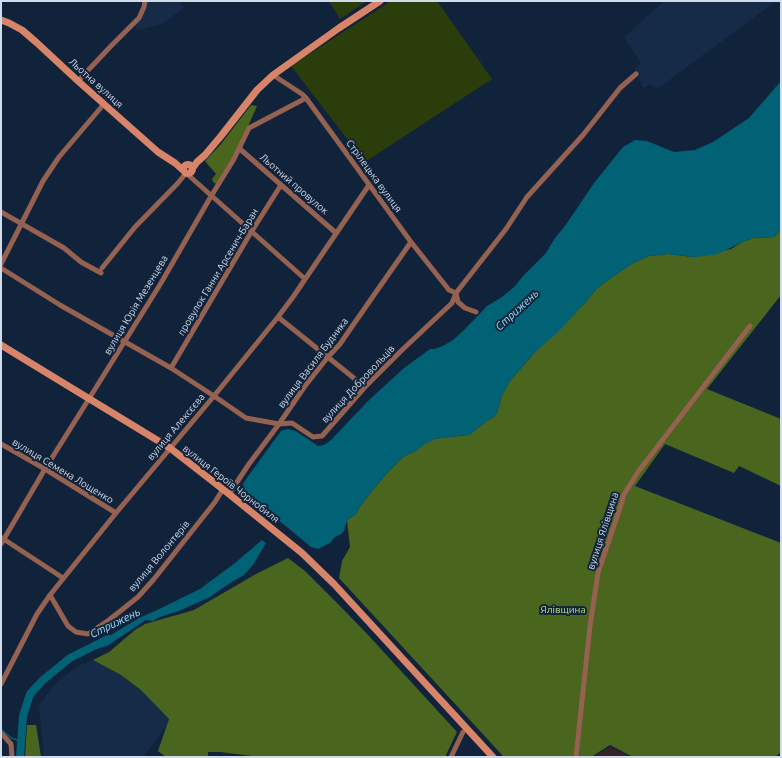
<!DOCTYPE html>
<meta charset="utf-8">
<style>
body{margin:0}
#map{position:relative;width:782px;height:758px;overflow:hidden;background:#11233a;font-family:Ubuntu,sans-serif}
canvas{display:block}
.frame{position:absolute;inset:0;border:2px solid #d0dbeb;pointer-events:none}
</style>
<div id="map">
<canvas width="782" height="758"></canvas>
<div class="frame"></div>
</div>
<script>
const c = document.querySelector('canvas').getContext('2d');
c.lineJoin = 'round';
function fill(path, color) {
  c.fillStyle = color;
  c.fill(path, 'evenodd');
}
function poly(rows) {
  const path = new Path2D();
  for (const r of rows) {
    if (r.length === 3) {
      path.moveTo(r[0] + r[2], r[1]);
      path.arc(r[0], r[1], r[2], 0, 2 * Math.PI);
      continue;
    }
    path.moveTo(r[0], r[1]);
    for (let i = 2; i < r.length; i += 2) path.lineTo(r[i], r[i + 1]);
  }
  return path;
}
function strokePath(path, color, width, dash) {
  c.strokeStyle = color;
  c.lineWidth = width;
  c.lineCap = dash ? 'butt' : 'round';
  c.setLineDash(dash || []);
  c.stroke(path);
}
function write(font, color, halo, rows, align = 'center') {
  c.font = font + ' Ubuntu,sans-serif';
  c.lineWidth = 4;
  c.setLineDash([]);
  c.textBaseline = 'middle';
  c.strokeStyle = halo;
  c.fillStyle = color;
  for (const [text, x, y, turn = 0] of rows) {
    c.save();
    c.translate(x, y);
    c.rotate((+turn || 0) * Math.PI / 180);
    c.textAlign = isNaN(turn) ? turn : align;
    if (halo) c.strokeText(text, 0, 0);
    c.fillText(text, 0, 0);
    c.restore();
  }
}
fill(poly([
 [610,747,631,757,593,757]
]), '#372324');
fill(poly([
 [143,1,179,1,184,8,162,24,138,30,134,25,142,8],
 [664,1,776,1,660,87,658,88,650,85,643,88,635,68,641,63,624,37],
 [93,660,121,675,141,690,169,719,165,728,143,757,44,757,39,705,57,682,78,666]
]), '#152b48');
fill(poly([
 [329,1,367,1,340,19],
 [391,1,437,1,492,79,365,162,291,66]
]), '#2b3d0a');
fill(poly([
 [251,105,257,106,238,149,216,184,213,182,212,179,216,174,205,161,221,144],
 [781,229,781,295,707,389,781,419,781,486,739,466,734,473,665,444,635,486,781,543,781,752,775,757,633,757,610,745,591,757,504,757,339,578,342,561,350,547,347,520,356,514,359,508,371,492,388,472,403,457,417,450,424,444,435,439,449,437,469,435,488,420,494,417,497,413,503,393,510,381,522,367,536,351,585,303,597,288,608,280,633,263,649,256,668,254,693,257,731,249,742,242,753,238,774,237],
 [288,558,305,571,340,606,369,636,457,732,445,757,260,757,220,752,208,752,208,757,166,757,158,751,169,719,141,690,121,675,93,660,109,652,135,630,145,624,194,610,256,574],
 [27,725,36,725,41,757,25,757]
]), '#4a651e');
fill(poly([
 [781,81,781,229,774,237,753,238,742,242,718,254,705,256,693,257,668,254,649,256,633,263,608,280,597,288,585,303,557,333,536,351,522,367,510,381,503,393,497,413,494,417,488,420,469,435,449,437,435,439,425,444,417,450,403,457,388,472,371,492,359,508,356,514,347,520,344,531,341,534,335,537,330,543,318,549,311,547,247,494,244,489,243,484,246,479,281,431,288,429,296,431,318,446,324,445,331,440,368,401,404,368,430,349,434,349,443,346,453,340,464,330,487,306,502,297,515,286,523,276,546,253,555,238,565,226,594,183,623,147,635,140,647,141,674,152,695,150,713,142,749,118],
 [262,540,266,543,253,565,244,575,227,585,210,597,179,611,160,617,153,621,146,620,107,646,96,649,101,641,139,618,157,610,200,589,235,563]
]), '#016175');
strokePath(poly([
 [1,729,11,738,21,741]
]), '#016175', 1.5);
strokePath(poly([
 [20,757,23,716,30,694,43,680,70,658,108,639]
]), '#016175', 8);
strokePath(poly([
 [273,75,302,94,306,98,411,242,449,290,456,293,458,302,465,308,476,312],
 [78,81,111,46,139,18,144,7,145,1],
 [240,149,336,233],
 [1,212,64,248,81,262,101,273],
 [1,264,43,181,59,157,104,104],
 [1,268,60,305,171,368,214,396,246,418,279,424,292,423,313,437,322,436,365,387,402,350,452,303,456,293,506,229,527,197,583,135,620,88,636,74],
 [102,268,135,227,178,183,186,173,305,279],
 [278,317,365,387],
 [171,368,250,234,281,185],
 [1,444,45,469,116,513],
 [229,494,249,464,279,424,305,386,328,357,340,344,351,328,376,292,411,242],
 [2,538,63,578],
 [1,544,45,469,87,402,161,283,210,198,234,159,249,128,306,98],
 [50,595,68,626,76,632,88,634,109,620,138,597,154,579,215,502,223,489],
 [1,684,37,614,50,595,116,513,214,396,278,317,293,297,369,185],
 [1,733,11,744,12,757],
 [451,757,463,732],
 [576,757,590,626,598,573,622,502,623,496,638,472,750,326]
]), '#956151', 5);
strokePath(poly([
 [1,20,9,23,22,30,36,42,78,81,158,152,175,163,184,171],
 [188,169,4.5],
 [192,169,197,162,205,155,221,136,257,90,273,75,339,28,380,1],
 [1,345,170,448,229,494,302,553,334,584,493,757]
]), '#d78469', 7);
write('10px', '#d0dbeb', '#11233a', [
 ["Льотна вулиця",96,83,42],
 ["Стрілецька вулиця",374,176,54],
 ["Льотний провулок",294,184,41],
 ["провулок Ганни Арсенич-Баран",218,272,-59],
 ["вулиця Юрія Мезенцева",136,305,-59],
 ["вулиця Василя Будника",313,363,-53],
 ["вулиця Добровольців",358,384,-47],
 ["вулиця Алексєєва",176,427,-50],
 ["вулиця Семена Лощенко",63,471,31],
 ["вулиця Героїв Чорнобиля",231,484,38],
 ["вулиця Ялівщина",603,531,-72],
 ["вулиця Волонтерів",159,556,-50]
]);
write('10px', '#bae382', '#11233a', [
 ["Ялівщина",563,610]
]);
write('italic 11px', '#96e0f7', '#11233a', [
 ["Стрижень",517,310,-43],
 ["Стрижень",115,623,-26]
]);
</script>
